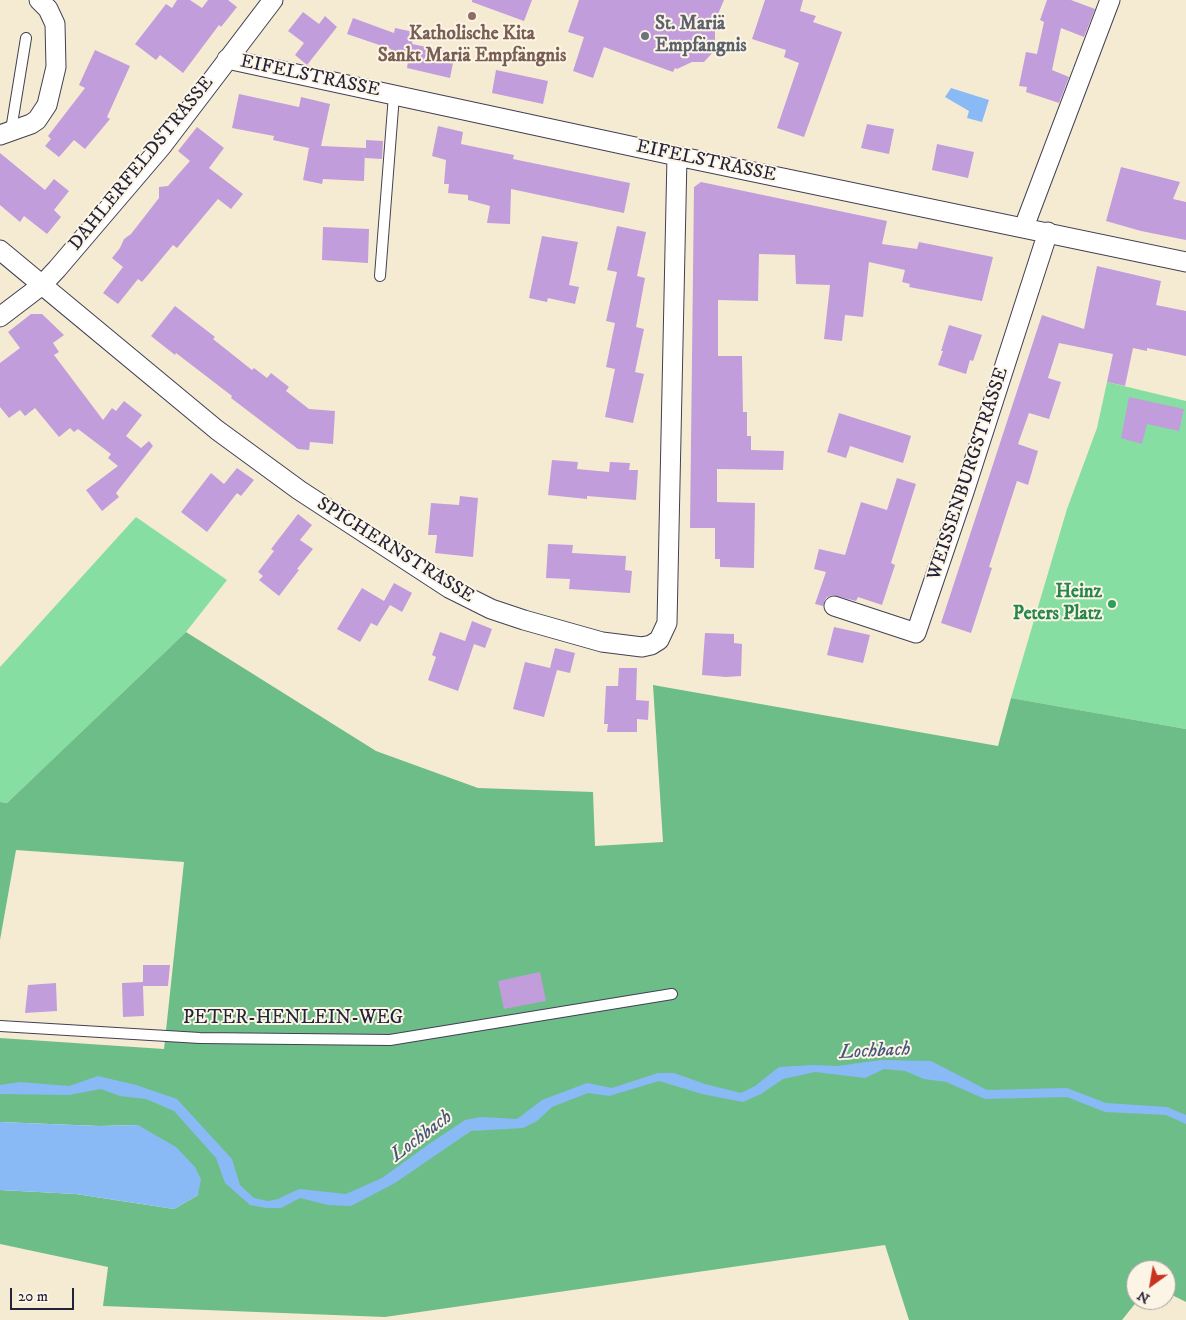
<!DOCTYPE html>
<meta charset="utf-8">
<style>
body{margin:0}
#map{position:relative;width:1186px;height:1320px;overflow:hidden;background:#f5ebd3;font-family:"IM FELL DW Pica",serif}
canvas{display:block}
.north{position:absolute;left:1126px;top:1260px;width:50px;height:50px;box-sizing:border-box;background:#fcf5e5;border:1px solid #a5a1a1;border-radius:50%;rotate:212deg;font-size:14px;font-weight:700;line-height:20px;text-align:center;color:#22223b}
.north::after{content:'';display:block;margin:auto;width:18px;height:22px;background:#c8321e;clip-path:polygon(50% 0,100% 100%,50% 72%,0 100%)}
.scale{position:absolute;left:10px;top:1288px;width:64px;height:22px;box-sizing:border-box;border:2px solid #22223b;border-top:0;padding-left:6px;font-size:15px;line-height:18px;white-space:nowrap;color:#22223b;-webkit-text-stroke:4px #fcf5e5;paint-order:stroke}
</style>
<div id="map">
<canvas width="1186" height="1320"></canvas>
<div class="north">N</div>
<div class="scale">20 m</div>
</div>
<script>
const c = document.querySelector('canvas').getContext('2d');
c.lineJoin = 'round';
function fill(path, color) {
  c.fillStyle = color;
  c.fill(path, 'evenodd');
}
function poly(rows) {
  const path = new Path2D();
  for (const r of rows) {
    path.moveTo(r[0], r[1]);
    for (let i = 2; i < r.length; i += 2) path.lineTo(r[i], r[i + 1]);
  }
  return path;
}
function strokePath(path, color, width, dash) {
  c.strokeStyle = color;
  c.lineWidth = width;
  c.lineCap = dash ? 'butt' : 'round';
  c.setLineDash(dash || []);
  c.stroke(path);
}
function write(font, color, halo, rows, align = 'center') {
  c.font = font + ' "IM FELL DW Pica",serif';
  c.lineWidth = 4;
  c.setLineDash([]);
  c.textBaseline = 'middle';
  c.strokeStyle = halo;
  c.fillStyle = color;
  for (const [text, x, y, turn = 0] of rows) {
    c.save();
    c.translate(x, y);
    c.rotate((+turn || 0) * Math.PI / 180);
    c.textAlign = isNaN(turn) ? turn : align;
    if (halo) c.strokeText(text, 0, 0);
    c.fillText(text, 0, 0);
    c.restore();
  }
}
fill(poly([
 [1107,382,1186,401,1186,729,1011,698,1067,509,1097,428],
 [136,517,227,580,186,632,7,803,0,802,0,667]
]), '#87dea3');
fill(poly([
 [186,632,376,751,478,788,593,792,595,846,663,842,653,685,998,746,1011,698,1186,729,1186,1302,1166,1292,1166,1270,1136,1270,1136,1300,1138,1300,1122,1320,909,1320,885,1245,385,1317,103,1306,108,1267,0,1244,0,1190,76,1194,174,1209,198,1195,138,1125,99,1126,0,1122,0,1038,164,1049,184,862,16,850,0,940,0,802,7,803]
]), '#6dbd89');
fill(poly([
 [951,88,989,100,982,122,967,118,969,111,945,97],
 [881,1060,931,1061,987,1090,1067,1088,1106,1103,1167,1107,1186,1115,1186,1124,1166,1115,1105,1112,1067,1097,985,1099,946,1082,924,1079,905,1071,884,1069,865,1078,815,1072,783,1079,761,1094,743,1102,702,1094,659,1081,609,1096,588,1093,552,1107,537,1121,523,1128,471,1131,395,1183,351,1206,328,1205,300,1198,281,1208,266,1208,250,1205,225,1183,216,1158,174,1111,146,1099,120,1096,101,1089,69,1095,0,1094,0,1085,20,1082,69,1086,98,1076,136,1085,177,1099,232,1159,240,1185,254,1198,268,1201,278,1199,299,1189,346,1194,382,1178,429,1144,465,1120,480,1117,517,1119,542,1100,587,1083,612,1088,658,1073,674,1073,705,1084,741,1093,755,1086,779,1067,813,1065,838,1066],
 [0,1122,99,1126,138,1125,176,1147,195,1167,201,1179,198,1195,174,1209,76,1194,0,1190]
]), '#89baf5');
fill(poly([
 [177,0,190,0,202,8,208,0,228,0,237,7,221,27,219,25,183,73,160,55,156,60,135,44,166,4,172,8],
 [472,0,532,0,524,21,472,2],
 [579,0,724,0,715,21,715,50,704,62,692,62,677,69,675,68,673,72,604,47,593,78,573,71,584,37,568,32],
 [765,0,803,0,800,11,816,16,813,22,842,32,804,137,777,128,799,63,784,57,786,50,752,39],
 [1047,0,1071,0,1095,9,1084,37,1061,28,1052,70,1069,77,1059,103,1026,92,1027,87,1019,86,1026,52,1037,54,1044,22,1040,20],
 [303,12,319,24,325,16,337,27,307,65,295,55,304,43,288,31],
 [353,18,394,33,395,28,414,32,412,44,455,53,450,78,407,68,409,55,409,57,390,53,391,49,347,34],
 [95,50,130,66,107,117,110,119,85,149,74,140,59,157,45,146,51,139,48,136,85,88,79,85],
 [496,70,548,81,543,104,492,93],
 [239,94,299,107,301,97,330,104,321,146,366,148,366,140,383,141,382,159,365,158,365,151,364,181,323,179,322,184,303,180,309,148,273,140,274,136,232,128],
 [867,124,894,129,889,154,861,148],
 [438,126,463,132,461,144,514,155,513,159,630,183,624,213,511,189,510,224,487,223,490,206,468,200,468,195,448,193,449,184,444,184,446,160,432,156],
 [197,127,224,148,209,168,243,194,231,209,218,199,177,248,173,245,142,282,138,279,118,304,103,293,123,267,112,258,120,248,124,239,131,234,159,198,159,187,168,186,190,161,178,151],
 [937,144,974,152,968,178,932,170],
 [0,153,45,190,54,179,69,191,54,210,61,217,47,234,24,216,20,222,0,205],
 [1121,167,1180,182,1173,199,1186,202,1186,240,1141,231,1106,221],
 [701,182,887,221,882,244,917,249,919,242,993,257,982,301,909,287,910,284,902,282,905,270,869,262,863,317,845,315,842,341,824,339,830,285,796,284,795,255,759,254,758,301,718,300,718,356,742,356,743,412,747,412,747,436,751,436,751,450,784,451,783,470,717,469,717,502,755,503,754,568,720,567,720,559,715,559,715,528,690,528,694,187],
 [617,226,646,232,637,276,645,278,636,327,644,329,635,372,644,374,633,423,605,417,615,369,606,367,615,323,606,321,617,272,607,270],
 [323,227,369,229,368,263,322,260],
 [542,236,578,242,569,285,579,287,575,304,548,298,547,302,529,298],
 [1097,266,1161,281,1156,305,1186,311,1186,356,1147,348,1147,351,1133,348,1125,386,1107,382,1113,354,1059,343,1048,378,1061,382,1049,419,1029,413,1018,444,1038,451,1028,485,1017,481,989,567,992,568,971,633,941,623,1042,315,1084,329],
 [175,306,215,337,213,339,252,370,254,368,267,378,271,373,289,387,286,391,309,409,335,411,333,444,310,442,309,450,298,449,231,398,232,396,176,353,175,355,151,336],
 [31,314,42,314,64,335,53,343,59,352,54,355,103,420,112,408,116,411,124,401,142,415,126,436,141,448,149,441,153,446,116,493,119,497,102,511,86,490,118,466,108,458,111,454,78,429,74,432,70,428,59,437,35,408,25,416,20,410,9,418,0,407,0,363,20,348,8,332],
 [949,325,982,335,973,361,970,360,966,374,938,365,943,351,941,351],
 [1129,397,1184,409,1179,431,1147,424,1142,444,1121,438],
 [839,413,911,436,903,463,850,446,846,458,827,452],
 [552,460,578,462,577,469,609,472,610,462,630,463,629,470,638,470,636,500,587,496,587,499,548,495],
 [237,468,254,480,241,496,233,490,237,493,207,532,181,512,211,473,224,484],
 [897,478,916,484,891,563,895,565,882,605,858,597,856,601,832,595,826,598,823,606,815,604,826,572,814,569,819,549,845,555,861,502,887,510],
 [460,496,478,498,473,557,435,553,437,535,428,535,431,503,459,505],
 [298,514,312,525,300,540,313,549,297,569,299,570,279,596,259,580,263,576,258,572,274,551,271,549],
 [548,544,573,545,572,553,626,556,625,570,632,571,630,593,569,589,570,579,546,578],
 [394,583,412,593,402,612,390,605,377,626,371,623,360,642,337,629,362,588,384,601],
 [472,621,492,629,485,648,474,644,458,691,428,680,436,657,432,655,440,632,465,641],
 [834,627,870,635,863,663,827,655],
 [705,633,734,634,734,643,742,644,741,676,726,677,702,675],
 [555,648,575,653,570,673,557,670,544,717,513,709,525,662,550,668],
 [619,668,637,668,636,700,649,701,648,720,637,719,637,732,607,732,608,724,604,724,606,686,618,686],
 [143,965,170,965,168,986,143,986,144,1016,123,1017,122,983,143,982,143,985],
 [540,972,546,1001,504,1009,498,981],
 [56,983,57,1011,25,1013,28,985]
]), '#c29ddc');
const service = poly([
 [11,130,26,38],
 [380,276,394,95],
 [0,1026,200,1038,390,1040,672,994]
]);
const minor = poly([
 [227,59,677,156,1186,262],
 [0,135,31,124,37,120,47,105,56,67,55,24,48,9,39,0],
 [1024,227,1110,0],
 [0,250,217,430,299,490,449,588,491,609,524,620,602,642,642,647,651,645,659,640,667,623,677,156],
 [0,317,42,285,57,269,162,146,273,0],
 [834,606,916,633,964,492,1048,232]
]);
strokePath(service, '#424052', 12);
strokePath(minor, '#424052', 21);
strokePath(service, '#fff', 10);
strokePath(minor, '#fff', 19);
for (const [x, y, r, color] of [
 [472,16,5,"#8d6e63"],
 [645,36,5,"#6b7280"],
 [1112,604,5,"#2e9e5b"]
]) {
  const dot = new Path2D();
  dot.arc(x, y, r, 0, 2 * Math.PI);
  c.fillStyle = color;
  c.fill(dot);
  strokePath(dot, '#fcf5e5', 2);
}
write('bold 19px', '#5b616d', '#fcf5e5', [
 ["St. Mariä",655,25],
 ["Empfängnis",655,47]
], 'left');
write('bold 19px', '#785e54', '#fcf5e5', [
 ["Katholische Kita",472,35],
 ["Sankt Mariä Empfängnis",472,57]
]);
write('19px', '#22223b', '#fcf5e5', [
 ["EIFELSTRASSE",310,77,12],
 ["EIFELSTRASSE",706,162,12],
 ["DAHLERFELDSTRASSE",142,164,-51],
 ["WEISSENBURGSTRASSE",969,474,-72],
 ["SPICHERNSTRASSE",395,551,32],
 ["PETER-HENLEIN-WEG",293,1019]
]);
write('bold 19px', '#27864d', '#fcf5e5', [
 ["Heinz",1102,593],
 ["Peters Platz",1102,615]
], 'right');
write('italic 20px', '#46577c', '#fcf5e5', [
 ["Lochbach",875,1052,-3],
 ["Lochbach",422,1137,-37]
]);
</script>
